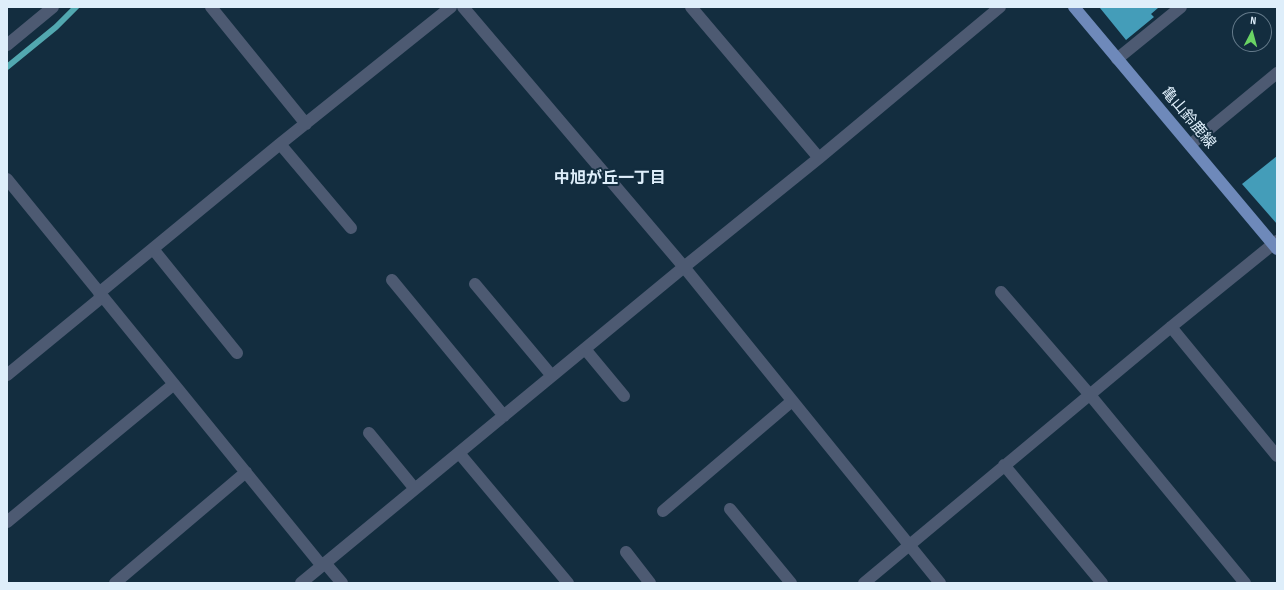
<!DOCTYPE html>
<meta charset="utf-8">
<style>
body{margin:0}
#map{position:relative;width:1284px;height:590px;overflow:hidden;background:#132d3f;font-family:"Sofia Sans Condensed",sans-serif}
canvas{display:block}
.frame{position:absolute;inset:0;border:8px solid #deeefa;pointer-events:none}
.north{position:absolute;left:1232px;top:12px;width:40px;height:40px;box-sizing:border-box;background:#132d3f;border:1px solid #647a8a;border-radius:50%;rotate:6deg;font-size:11px;font-weight:700;line-height:16px;text-align:center;color:#deeefa}
.north::after{content:'';display:block;margin:auto;width:14px;height:18px;background:#6ad364;clip-path:polygon(50% 0,100% 100%,50% 72%,0 100%)}
</style>
<div id="map">
<canvas width="1284" height="590"></canvas>
<div class="frame"></div>
<div class="north">N</div>
</div>
<script>
const c = document.querySelector('canvas').getContext('2d');
c.lineJoin = 'round';
function poly(rows) {
  const path = new Path2D();
  for (const r of rows) {
    path.moveTo(r[0], r[1]);
    for (let i = 2; i < r.length; i += 2) path.lineTo(r[i], r[i + 1]);
  }
  return path;
}
function strokePath(path, color, width, dash) {
  c.strokeStyle = color;
  c.lineWidth = width;
  c.lineCap = dash ? 'butt' : 'round';
  c.setLineDash(dash || []);
  c.stroke(path);
}
function fill(path, color) {
  c.fillStyle = color;
  c.fill(path, 'evenodd');
}
function write(font, color, halo, rows, align = 'center') {
  c.font = font + ' "Sofia Sans Condensed","Noto Sans JP",sans-serif';
  c.lineWidth = 4;
  c.setLineDash([]);
  c.textBaseline = 'middle';
  c.strokeStyle = halo;
  c.fillStyle = color;
  for (const [text, x, y, turn = 0] of rows) {
    c.save();
    c.translate(x, y);
    c.rotate((+turn || 0) * Math.PI / 180);
    c.textAlign = isNaN(turn) ? turn : align;
    if (halo) c.strokeText(text, 0, 0);
    c.fillText(text, 0, 0);
    c.restore();
  }
}
strokePath(poly([
 [7,67,56,27,76,7]
]), '#52a8b0', 6);
fill(poly([
 [1102,7,1157,7,1158,8,1151,14,1154,17,1126,40,1100,8],
 [1277,156,1277,224,1242,184]
]), '#449db9');
strokePath(poly([
 [211,7,306,124],
 [463,7,684,267,940,583],
 [691,7,819,158],
 [7,45,53,7],
 [1117,59,1181,7],
 [280,144,351,228],
 [1190,145,1277,73],
 [7,179,322,566],
 [153,249,237,353],
 [392,280,504,416],
 [475,284,552,376],
 [1001,292,1090,395,1245,583],
 [99,293,280,144,451,7],
 [1171,327,1277,456],
 [585,349,624,396],
 [7,375,102,297],
 [369,433,415,489],
 [459,453,568,583],
 [1004,465,1102,583],
 [730,509,791,583],
 [663,511,792,401],
 [7,522,174,384],
 [626,552,650,583],
 [325,563,342,583],
 [115,583,246,472],
 [301,583,684,267,819,158,1000,7],
 [864,583,1171,327,1277,241]
]), '#4d5a72', 12);
strokePath(poly([
 [1074,7,1277,249]
]), '#6e89ba', 12);
write('15px', '#deeefa', '#132d3f', [
 ["亀山鈴鹿線",1188,118,50]
]);
write('bold 16px', '#deeefa', '#132d3f', [
 ["中旭が丘一丁目",610,179]
]);
</script>
